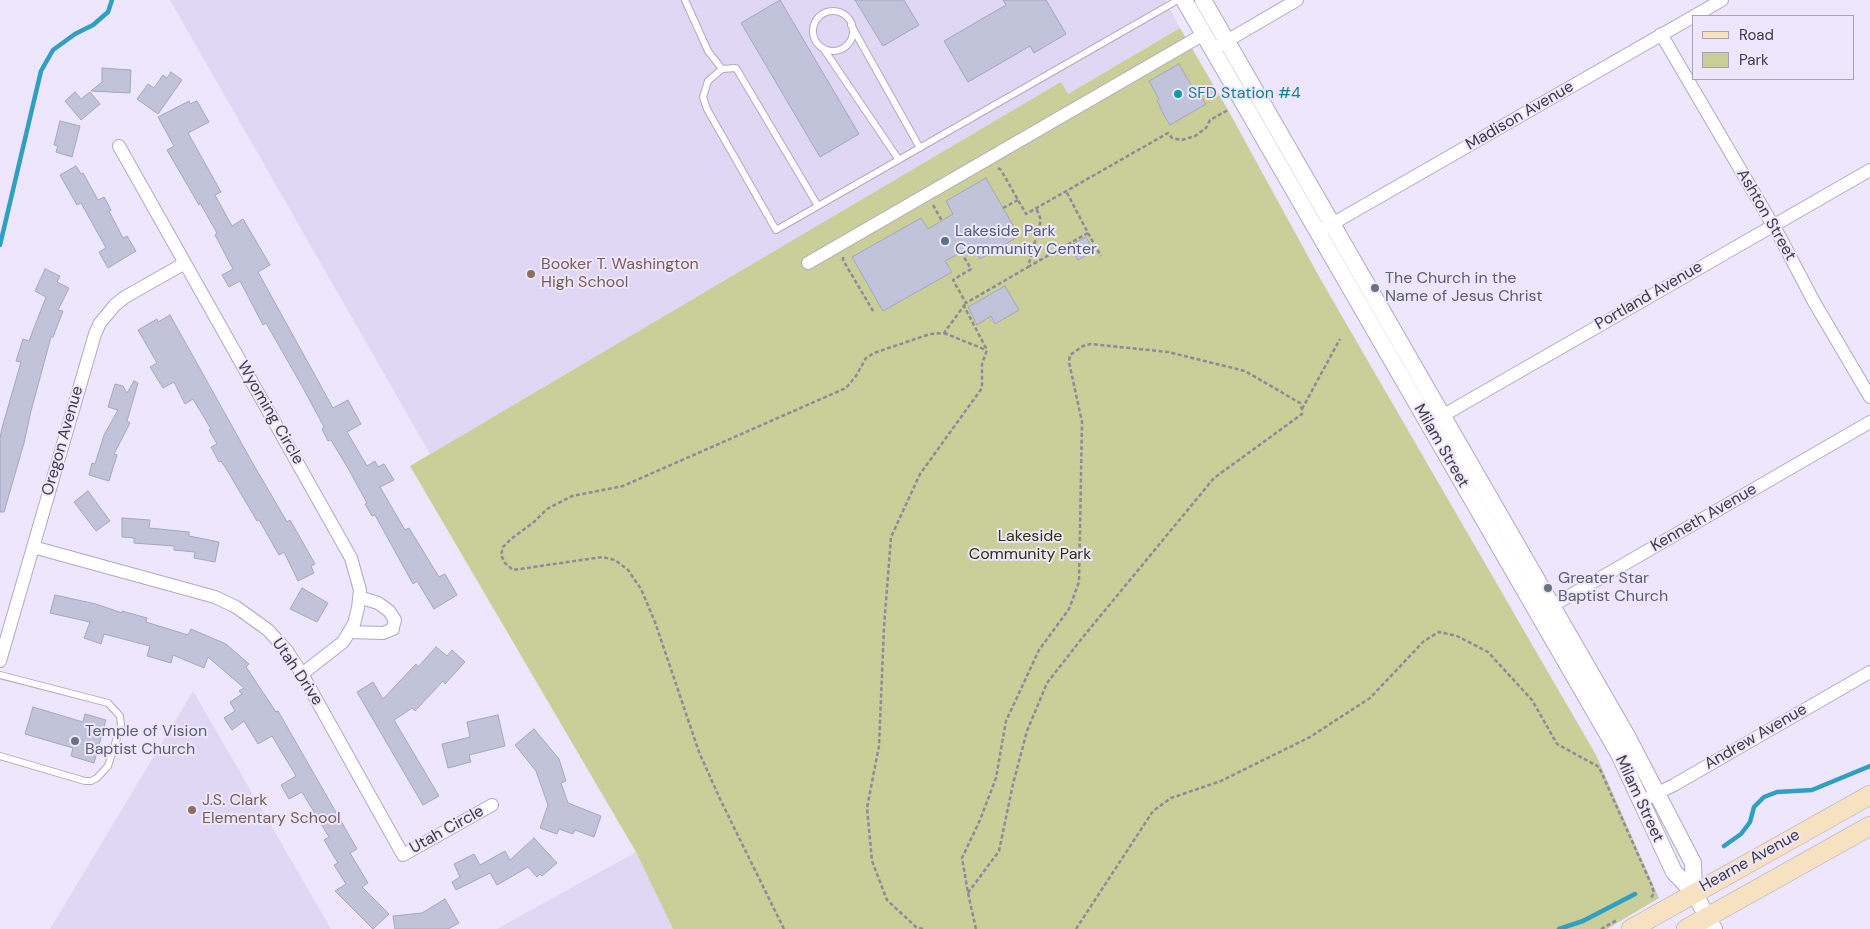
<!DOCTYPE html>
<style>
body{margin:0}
#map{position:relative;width:1870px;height:929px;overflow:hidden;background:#ede6fd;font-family:"DM Sans",sans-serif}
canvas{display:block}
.legend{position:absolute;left:1692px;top:15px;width:162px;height:65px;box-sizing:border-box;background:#ede6fd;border:1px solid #a7a1b3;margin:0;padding:6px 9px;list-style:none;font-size:15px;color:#3d3a43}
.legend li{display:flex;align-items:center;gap:10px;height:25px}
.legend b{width:25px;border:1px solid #a7a1b3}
</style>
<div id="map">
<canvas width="1870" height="929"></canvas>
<ul class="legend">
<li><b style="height:6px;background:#f6e2c1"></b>Road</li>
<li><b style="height:14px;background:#cace98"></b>Park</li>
</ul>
</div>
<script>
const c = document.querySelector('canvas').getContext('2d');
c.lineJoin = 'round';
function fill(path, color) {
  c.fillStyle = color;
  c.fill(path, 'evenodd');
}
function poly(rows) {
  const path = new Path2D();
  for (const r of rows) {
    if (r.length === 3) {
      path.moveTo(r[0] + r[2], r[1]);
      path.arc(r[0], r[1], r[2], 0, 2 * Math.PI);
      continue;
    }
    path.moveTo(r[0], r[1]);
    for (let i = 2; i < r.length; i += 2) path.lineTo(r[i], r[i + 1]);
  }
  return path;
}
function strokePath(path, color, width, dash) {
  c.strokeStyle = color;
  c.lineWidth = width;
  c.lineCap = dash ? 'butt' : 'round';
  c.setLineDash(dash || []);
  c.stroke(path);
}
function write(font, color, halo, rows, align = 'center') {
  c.font = font + ' "DM Sans",sans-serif';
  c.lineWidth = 4;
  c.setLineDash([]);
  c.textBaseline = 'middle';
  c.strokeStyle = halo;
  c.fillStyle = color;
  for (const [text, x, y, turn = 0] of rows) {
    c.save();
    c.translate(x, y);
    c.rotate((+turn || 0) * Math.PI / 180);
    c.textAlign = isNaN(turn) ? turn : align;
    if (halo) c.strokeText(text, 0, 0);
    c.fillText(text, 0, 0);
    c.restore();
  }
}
fill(poly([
 [170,0,1165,0,1180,28,1068,94,1061,83,430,454],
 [193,691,331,929,50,929],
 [636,852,673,929,497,929]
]), '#e0d7f4');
fill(poly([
 [1180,28,1228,110,1321,280,1596,755,1659,898,1607,929,673,929,636,852,410,466,1061,82,1068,94]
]), '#cace98');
strokePath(poly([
 [0,245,41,71,53,50,75,34,93,25,108,12,112,0],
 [1724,846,1741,834,1750,822,1754,807,1764,797,1777,792,1812,790,1870,766],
 [1559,929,1583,921,1635,894]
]), '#30a0c2', 4.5);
const building = poly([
 [780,0,859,134,820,157,741,23,780,0],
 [855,0,904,0,919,25,883,46,855,0],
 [1003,0,1046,0,1066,34,1034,53,1030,46,968,82,944,41,1006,5,1003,0],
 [1179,64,1194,90,1196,89,1206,104,1170,125,1160,108,1161,108,1157,101,1159,99,1149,81,1179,64],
 [102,68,131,70,130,93,91,91,102,82,102,68],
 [171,72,182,80,158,114,137,99,148,84,154,88,163,75,167,78,171,72],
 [75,92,81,99,90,92,100,104,81,120,65,101,75,92],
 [189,101,190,104,197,101,209,122,188,133,221,192,215,195,232,226,243,219,270,265,258,272,333,408,348,400,361,424,347,432,367,466,375,461,378,467,384,464,394,480,380,487,405,530,409,528,439,577,445,574,457,595,434,609,417,581,413,584,375,515,372,516,365,504,367,503,349,470,331,440,328,441,322,429,324,427,302,386,266,323,263,325,240,281,229,287,222,275,233,269,215,235,217,233,200,203,199,205,167,150,174,146,158,117,189,101],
 [60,121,80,126,72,157,56,152,58,146,54,145,60,121],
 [76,166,81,174,83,173,98,200,104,197,111,210,109,211,123,238,127,236,136,251,108,268,99,252,106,248,81,203,77,205,60,175,76,166],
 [986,178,1019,236,980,259,973,246,945,261,952,272,883,311,852,257,921,218,928,229,953,214,946,201,986,178],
 [1086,237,1094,251,1078,260,1070,246,1086,237],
 [45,269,60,276,57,282,69,288,58,310,63,311,53,337,51,337,31,411,24,443,4,512,0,512,0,438,2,428,21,362,16,361,23,339,29,341,46,297,35,291,45,269],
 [1005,286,1019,310,995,324,991,316,977,325,968,307,1005,286],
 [170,315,252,462,287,522,290,520,306,548,315,564,311,566,314,573,298,581,284,552,279,555,259,520,257,521,227,470,221,461,219,462,211,447,217,444,209,430,211,429,193,399,185,404,174,382,163,388,150,367,157,363,138,330,157,319,158,322,170,315],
 [134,381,138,383,127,421,130,423,114,454,117,455,109,481,89,475,92,463,95,464,104,435,118,410,108,407,115,384,123,386,127,393,134,381],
 [88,491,110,521,96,531,74,502,88,491],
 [122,518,150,520,149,528,189,532,189,536,219,542,215,562,194,558,195,552,174,550,174,546,134,543,134,538,122,537,122,518],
 [302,588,328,603,317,622,290,609,302,588],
 [55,595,96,604,122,613,122,611,147,618,146,622,188,635,191,629,226,644,249,664,246,667,276,712,278,711,357,849,350,853,368,883,362,887,389,914,373,929,335,891,346,884,334,865,338,863,324,840,329,837,302,792,289,799,281,785,296,776,272,736,258,744,244,721,232,730,224,718,235,711,230,702,242,694,239,691,244,688,208,657,204,668,173,655,171,663,147,656,150,646,104,634,101,644,84,638,90,622,50,613,55,595],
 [436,647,447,656,452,650,465,662,445,684,443,681,415,711,412,708,394,720,439,796,423,805,357,692,373,682,383,699,416,664,418,667,436,647],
 [33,707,83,722,85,714,106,720,94,763,71,756,73,748,25,734,33,707],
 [498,715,505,746,469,755,471,762,448,768,442,744,470,737,467,722,498,715],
 [534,729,559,759,566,781,561,783,568,803,601,816,594,837,575,830,573,834,559,829,557,834,540,828,548,805,536,771,515,745,534,729],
 [534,838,557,863,542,876,540,874,537,877,528,867,497,885,490,873,456,890,452,882,460,877,454,864,474,854,480,865,505,851,510,860,534,838],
 [445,899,459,923,448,929,395,929,393,916,422,913,445,899]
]);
fill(building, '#c0c3d9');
strokePath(building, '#a4a7bc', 1);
const service = poly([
 [685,0,708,51,722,69,736,68,818,206,1178,0],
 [833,31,20],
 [851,25,920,148],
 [823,48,899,160],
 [722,69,708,81,703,97,707,109,776,230,818,206],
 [0,675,108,703,120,716,121,725,108,766,97,778,91,781,85,781,0,756]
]);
const minor = poly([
 [1661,34,1781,239,1814,302,1870,397],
 [1213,49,1297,0],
 [119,146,351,558,360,590,358,608,354,624,343,642,302,674],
 [1325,228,1722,0],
 [808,263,1204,34],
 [1435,420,1870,170],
 [33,547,215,597,236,607,268,630,287,651,302,674,403,855,492,805],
 [1545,610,1870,422],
 [350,632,383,633,393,629,393,627,395,620,389,611,378,603,359,597],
 [0,661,95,334,100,323,115,305,125,297,185,263],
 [1650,797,1674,785,1870,672]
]);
const tertiary = poly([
 [1184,0,1619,754,1674,872,1694,893,1714,929],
 [1203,0,1627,736,1693,863,1694,893]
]);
const secondary = poly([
 [1631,929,1870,795],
 [1686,929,1870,826]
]);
strokePath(service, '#afa9be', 8);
strokePath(minor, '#afa9be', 14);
strokePath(tertiary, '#afa9be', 18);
strokePath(secondary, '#afa9be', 20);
strokePath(poly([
 [998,168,1001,170,1026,214,1168,133,1172,138,1182,140,1195,136,1206,128,1210,120,1228,110],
 [933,205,942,221],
 [1003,208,1018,200],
 [1088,233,1101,256],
 [961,252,971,269,953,280,966,303,1028,267,1041,220,1036,208],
 [843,257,843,260,873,311],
 [1028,267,1088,233,1066,191],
 [944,333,986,350],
 [1302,409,1340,339],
 [968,893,999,851,1013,784,1027,731,1047,683,1083,637,1214,478,1302,414,1302,409,1300,403,1245,371,1168,352,1091,344,1083,346,1070,355,1069,362,1082,422,1079,582,1069,609,1039,650,1006,721,996,778,980,820,962,858,968,893,976,929],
 [784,929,720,799,699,752,655,622,641,589,628,570,615,560,602,557,513,570,505,563,501,555,503,547,511,539,534,522,547,509,572,496,623,486,846,388,856,376,866,358,874,353,930,334,944,333,966,303],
 [923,929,916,927,887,900,872,861,867,808,879,746,884,627,891,537,920,474,982,388,982,364,987,350,964,306],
 [1076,929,1153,811,1171,798,1221,781,1310,737,1370,698,1424,641,1439,632,1457,636,1488,652,1532,700,1557,744,1599,767,1652,886,1654,893,1651,898],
 [1601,929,1617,920]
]), '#8e8a99', 2.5, [4, 2.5]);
strokePath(service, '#fff', 6);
strokePath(minor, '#fff', 12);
strokePath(tertiary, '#fff', 16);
strokePath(secondary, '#f6e2c1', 19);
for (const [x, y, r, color] of [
 [1178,94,5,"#0f9aa8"],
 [945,241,5,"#5c6f8a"],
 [531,274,5,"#8d6e63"],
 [1375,288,5,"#6b7280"],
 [1548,588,5,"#6b7280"],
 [75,741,5,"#6b7280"],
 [192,810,5,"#8d6e63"]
]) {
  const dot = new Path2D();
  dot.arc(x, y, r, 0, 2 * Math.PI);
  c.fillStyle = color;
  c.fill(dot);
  strokePath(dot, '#ede6fd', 2);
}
write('16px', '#0d838f', '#ede6fd', [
 ["SFD Station #4",1188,94]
], 'left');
write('16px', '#3d3a43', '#ede6fd', [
 ["Madison Avenue",1520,116,-30],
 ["Ashton Street",1766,215,60],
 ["Portland Avenue",1649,296,-30],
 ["Wyoming Circle",270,413,60],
 ["Oregon Avenue",63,441,-74],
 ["Milam Street",1441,446,60],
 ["Kenneth Avenue",1704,518,-30],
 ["Utah Drive",297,672,56],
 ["Andrew Avenue",1756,737,-30],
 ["Milam Street",1639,799,65],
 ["Utah Circle",447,830,-29],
 ["Hearne Avenue",1750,861,-29]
]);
write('16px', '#4e5e75', '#ede6fd', [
 ["Lakeside Park",955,232],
 ["Community Center",955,250]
], 'left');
write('16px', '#785e54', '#ede6fd', [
 ["Booker T. Washington",541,265],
 ["High School",541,283],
 ["J.S. Clark",202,801],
 ["Elementary School",202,819]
], 'left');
write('16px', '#5b616d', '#ede6fd', [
 ["The Church in the",1385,279],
 ["Name of Jesus Christ",1385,297],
 ["Greater Star",1558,579],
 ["Baptist Church",1558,597],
 ["Temple of Vision",85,732],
 ["Baptist Church",85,750]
], 'left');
write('16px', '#30320c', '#ede6fd', [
 ["Lakeside",1030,537],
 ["Community Park",1030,555]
]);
</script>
